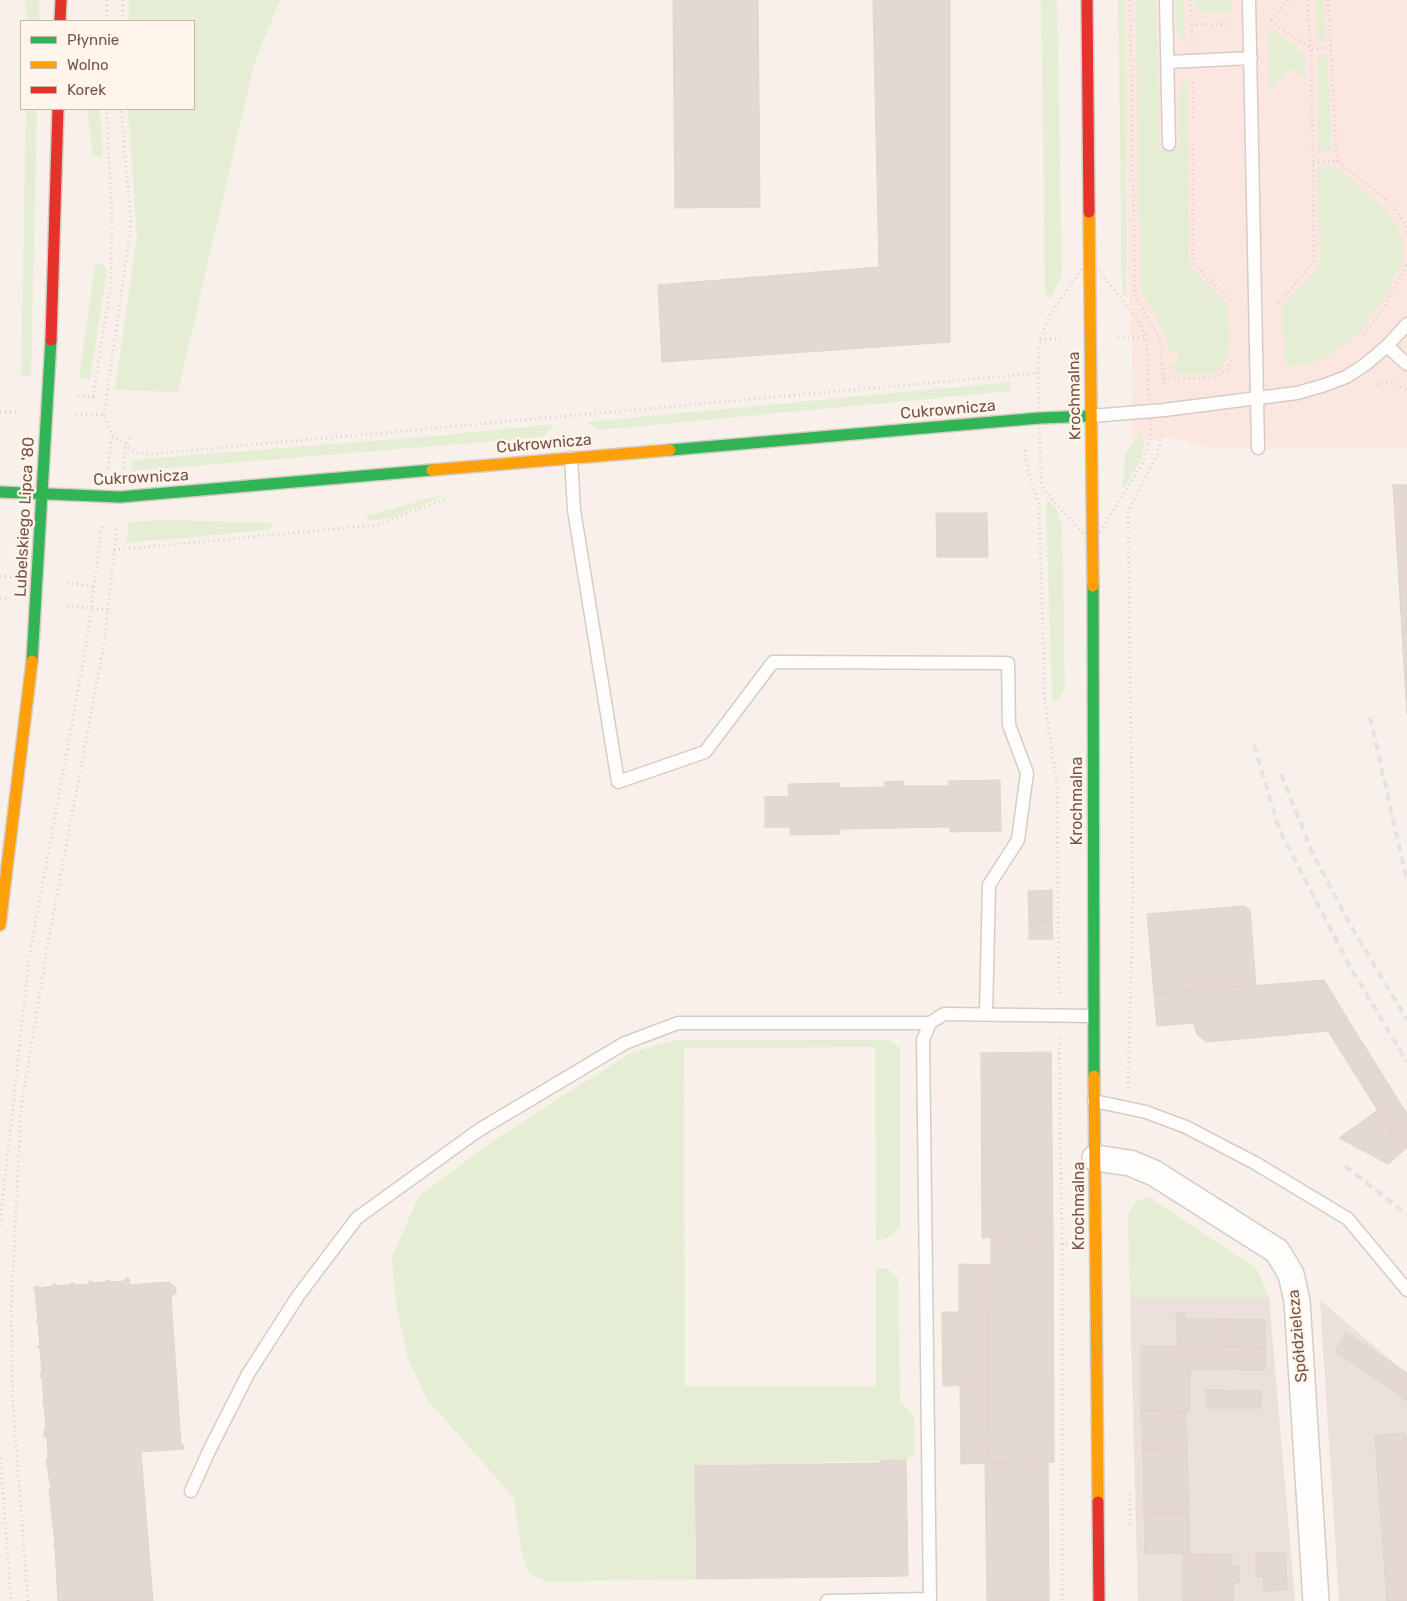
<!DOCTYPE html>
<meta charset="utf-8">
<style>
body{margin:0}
#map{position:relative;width:1407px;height:1601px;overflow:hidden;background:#f7f1ea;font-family:Rubik,sans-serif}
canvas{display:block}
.legend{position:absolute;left:20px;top:20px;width:175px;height:90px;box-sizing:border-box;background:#fff5eb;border:1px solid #c9b5aa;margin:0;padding:6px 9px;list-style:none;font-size:15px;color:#775449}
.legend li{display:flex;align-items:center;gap:10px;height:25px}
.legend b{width:25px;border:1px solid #c9b5aa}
</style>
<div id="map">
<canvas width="1407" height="1601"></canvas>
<ul class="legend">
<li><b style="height:6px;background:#30b455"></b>Płynnie</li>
<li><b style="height:6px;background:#ff9f0a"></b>Wolno</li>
<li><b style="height:6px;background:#e5322d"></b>Korek</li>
</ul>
</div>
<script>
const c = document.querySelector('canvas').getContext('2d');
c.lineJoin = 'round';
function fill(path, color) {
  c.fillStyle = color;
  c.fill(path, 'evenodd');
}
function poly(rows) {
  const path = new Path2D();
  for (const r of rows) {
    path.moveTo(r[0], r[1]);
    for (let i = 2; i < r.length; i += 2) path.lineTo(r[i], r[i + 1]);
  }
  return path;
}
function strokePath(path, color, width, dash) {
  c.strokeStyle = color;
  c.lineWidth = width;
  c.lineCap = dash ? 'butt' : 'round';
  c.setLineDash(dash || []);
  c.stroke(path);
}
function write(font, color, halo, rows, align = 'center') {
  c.font = font + ' Rubik,sans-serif';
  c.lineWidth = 5;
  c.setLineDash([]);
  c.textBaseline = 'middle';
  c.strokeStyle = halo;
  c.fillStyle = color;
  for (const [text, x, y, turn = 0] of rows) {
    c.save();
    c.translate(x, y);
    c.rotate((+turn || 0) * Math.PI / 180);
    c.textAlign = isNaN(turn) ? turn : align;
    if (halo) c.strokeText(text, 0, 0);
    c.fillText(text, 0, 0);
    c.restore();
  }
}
fill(poly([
 [1125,0,1407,0,1407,449,1218,449,1178,439,1131,438,1133,381,1127,252]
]), '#fbe7e0');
fill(poly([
 [1130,1298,1269,1298,1295,1601,1138,1601],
 [1320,1300,1407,1374,1407,1601,1339,1601]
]), '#ebe1db');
fill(poly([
 [25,0,39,0,39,21,27,21],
 [129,0,280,0,254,64,178,392,115,390,137,236,128,109,194,109,194,21,129,21],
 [1041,0,1057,0,1062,275,1050,299,1045,294],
 [1118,0,1125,0,1127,297,1122,293],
 [1136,0,1156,0,1160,151,1179,150,1178,96,1181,84,1188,79,1189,265,1227,305,1230,344,1223,367,1211,374,1181,374,1173,371,1169,364,1178,363,1178,351,1168,351,1168,339,1140,289],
 [1175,0,1183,0,1185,43,1177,32],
 [1194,0,1231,0,1231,12,1203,13,1197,10],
 [1315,0,1323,0,1326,41,1318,42],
 [1267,29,1273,29,1305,56,1305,79,1292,68,1270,91],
 [1327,55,1332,151,1318,152,1317,56],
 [26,109,37,109,31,376,21,376],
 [87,109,100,109,103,148,102,156,93,157],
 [1317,167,1336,167,1385,209,1397,225,1404,244,1402,260,1385,298,1359,334,1327,357,1310,364,1288,366,1284,360,1282,307,1320,264],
 [103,264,107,270,90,379,79,378,95,265],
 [1010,382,1011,391,600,430,587,422],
 [555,424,544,437,132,471,132,460,434,436],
 [1142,431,1144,444,1141,460,1123,490,1125,454],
 [440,495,444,496,390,518,370,521,364,517],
 [1046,499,1056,508,1062,526,1065,688,1059,699,1052,702],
 [166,520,273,523,269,530,126,543,129,522],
 [677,1040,889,1040,900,1048,900,1227,889,1237,876,1241,875,1047,684,1048,685,1386,876,1386,876,1269,888,1269,898,1278,900,1401,914,1417,915,1453,906,1460,695,1466,697,1579,547,1582,529,1573,521,1549,514,1498,426,1398,407,1356,396,1305,392,1257,419,1196,490,1143,630,1053],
 [1148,1197,1257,1269,1269,1298,1130,1298,1128,1214,1137,1201]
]), '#e5eed4');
const building = poly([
 [673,0,758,0,760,207,675,208,673,0],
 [873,0,950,0,950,342,662,362,658,285,879,267,873,0],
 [1393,485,1407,485,1407,714,1393,485],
 [936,513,987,513,988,557,937,557,936,513],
 [1000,780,1001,831,950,832,950,827,840,829,840,834,790,835,790,827,765,827,765,797,789,796,788,784,839,783,839,788,885,787,885,782,904,781,904,786,949,786,949,781,1000,780],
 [1052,890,1052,921,1029,922,1028,891,1052,890],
 [1244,906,1250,910,1256,986,1154,994,1147,914,1244,906],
 [1052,921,1053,939,1029,939,1029,922,1052,921],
 [1324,980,1347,1018,1328,1031,1207,1042,1197,1035,1194,1023,1157,1026,1154,994,1324,980],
 [1347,1018,1407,1114,1407,1148,1403,1151,1328,1031,1347,1018],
 [1051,1052,1053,1237,982,1238,981,1053,1051,1052],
 [1378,1110,1403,1151,1388,1164,1339,1138,1378,1110],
 [1053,1237,1054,1462,989,1463,988,1312,991,1312,991,1238,1053,1237],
 [959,1264,991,1265,991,1312,959,1312,959,1264],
 [128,1278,130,1280,129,1285,169,1282,176,1288,176,1293,171,1297,181,1445,184,1445,184,1449,141,1452,153,1601,58,1601,55,1547,53,1547,55,1544,49,1489,51,1489,46,1459,48,1459,47,1437,44,1437,44,1430,46,1429,44,1405,42,1402,44,1402,42,1377,40,1377,40,1374,42,1374,40,1349,37,1346,40,1346,38,1322,36,1322,38,1319,35,1291,33,1288,38,1286,39,1288,53,1286,53,1284,56,1284,56,1286,71,1285,71,1283,74,1283,74,1285,89,1284,89,1281,92,1281,92,1283,107,1282,107,1280,110,1280,110,1282,125,1281,125,1279,128,1278],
 [942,1312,988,1312,988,1385,943,1386,942,1312],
 [1176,1313,1185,1313,1185,1319,1222,1319,1222,1347,1178,1346,1176,1313],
 [1222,1319,1265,1320,1265,1348,1222,1347,1222,1319],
 [1346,1333,1407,1373,1407,1401,1336,1351,1346,1333],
 [1141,1346,1190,1346,1190,1412,1141,1411,1141,1346],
 [1190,1346,1265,1348,1265,1370,1190,1369,1190,1346],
 [988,1385,989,1463,961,1464,960,1386,988,1385],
 [1206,1390,1261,1391,1261,1408,1206,1408,1206,1390],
 [1141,1411,1186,1412,1187,1450,1143,1449,1141,1411],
 [1405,1433,1407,1441,1407,1601,1387,1601,1375,1436,1405,1433],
 [1143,1449,1187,1450,1189,1513,1144,1513,1143,1449],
 [906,1460,908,1576,697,1579,695,1466,880,1463,880,1461,906,1460],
 [1048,1462,1049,1601,987,1601,985,1463,1048,1462],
 [1144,1513,1189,1513,1189,1554,1145,1553,1144,1513],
 [1256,1553,1285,1553,1287,1590,1264,1591,1263,1576,1256,1577,1256,1553],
 [1183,1554,1205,1554,1205,1601,1183,1601,1183,1554],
 [1205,1554,1232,1554,1232,1566,1239,1566,1240,1582,1233,1582,1233,1601,1205,1601,1205,1554]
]);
fill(building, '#e4d8d2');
strokePath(building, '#e0d3cc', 1);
const lane = poly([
 [1166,0,1169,144],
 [1249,0,1258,448],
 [1168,62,1251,58],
 [1387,346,1407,364],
 [1091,416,1164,410,1297,393,1322,386,1346,377,1366,364,1387,346,1407,324],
 [571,458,574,510,618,782,705,752,773,662,1008,663,1009,725,1027,773,1018,840,989,885,986,1014],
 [1094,1101,1146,1112,1186,1127,1255,1163,1348,1219,1407,1290],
 [191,1491,209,1451,248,1374,298,1296,357,1218,479,1130,625,1043,678,1023,930,1023],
 [827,1601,930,1599,923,1040,930,1023,944,1014,1093,1016]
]);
const street = poly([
 [1095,1158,1130,1163,1154,1173,1277,1251,1291,1274,1297,1301,1316,1601]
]);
const fast = poly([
 [670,450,1040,418,1091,416],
 [0,492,120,497,432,470],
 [1093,586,1094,1076],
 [32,661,51,340]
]);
const slow = poly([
 [1089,212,1093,586],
 [432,470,670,450],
 [0,925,32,661],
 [1094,1076,1098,1502]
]);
const jam = poly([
 [1087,0,1089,212],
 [60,21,61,0],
 [51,340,58,109],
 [1098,1502,1099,1601]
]);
strokePath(lane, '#d6ccc7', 15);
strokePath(street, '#d6ccc7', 28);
strokePath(fast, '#d6ccc6', 14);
strokePath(slow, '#d6ccc6', 14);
strokePath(jam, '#d6ccc6', 14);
strokePath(poly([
 [1130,0,1135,295,1160,340,1164,388],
 [1190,0,1192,25],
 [1307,0,1311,49,1332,47],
 [1328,0,1337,161],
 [1271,20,1289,0],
 [107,21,107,0],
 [122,21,123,0],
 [1271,21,1311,49,1313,162,1314,261,1277,305],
 [1192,41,1192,25,1227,24],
 [1193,82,1193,118],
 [1193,144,1193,263,1232,302],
 [1313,162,1337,161,1391,204,1404,222,1407,233],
 [1089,258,1136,317,1146,338,1151,431,1144,462,1092,544,1044,490,1041,480,1038,373,1040,339,1051,313,1089,258],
 [1364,334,1384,307,1407,264],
 [1118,338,1146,338],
 [1040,339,1062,339],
 [1164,376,1180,379,1216,377,1227,370,1233,358],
 [1377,385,1384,382,1396,384,1406,390],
 [78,396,93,397,111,282,112,213,106,109],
 [0,412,19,412],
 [76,414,104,415,112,434,136,453,150,454,1038,373],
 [104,415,131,224,121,109],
 [1025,450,1028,473,1039,504,1045,704,1057,784,1059,994],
 [108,468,112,435],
 [123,468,126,446,130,437],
 [114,550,376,525,444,500],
 [0,576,11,577],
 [67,583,94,586],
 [0,598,8,599],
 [67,606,108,610],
 [1059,1038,1062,1244,1068,1243],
 [1128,1088,1133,895,1128,511,1157,456,1162,432],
 [0,1225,29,958,87,641,102,524],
 [1062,1244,1062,1601],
 [0,1453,11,1601],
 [1130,1494,1130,1525],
 [28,1601,13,1405,11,1313,21,1108,47,948,104,644,117,526]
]), '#dad0cd', 3, [1, 4]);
strokePath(lane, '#fefdfc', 12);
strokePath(street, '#fefdfc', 25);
strokePath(fast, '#30b455', 11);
strokePath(slow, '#ff9f0a', 11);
strokePath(jam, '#e5322d', 11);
strokePath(poly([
 [1370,717,1407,882],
 [1254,745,1279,829,1349,965,1407,1062],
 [1281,774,1312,852,1351,926,1407,1020],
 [1345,1166,1407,1215]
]), '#e4e2e5', 4, [8, 5]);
write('16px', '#775449', '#fff5eb', [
 ["Krochmalna",1075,396,-91],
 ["Cukrownicza",948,410,-5],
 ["Cukrownicza",544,444,-5],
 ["Cukrownicza",141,478,-3],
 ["Lubelskiego Lipca '80",25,517,-87],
 ["Krochmalna",1077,801,-90],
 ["Krochmalna",1079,1206,-90],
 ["Spółdzielcza",1298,1336,-95]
]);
</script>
